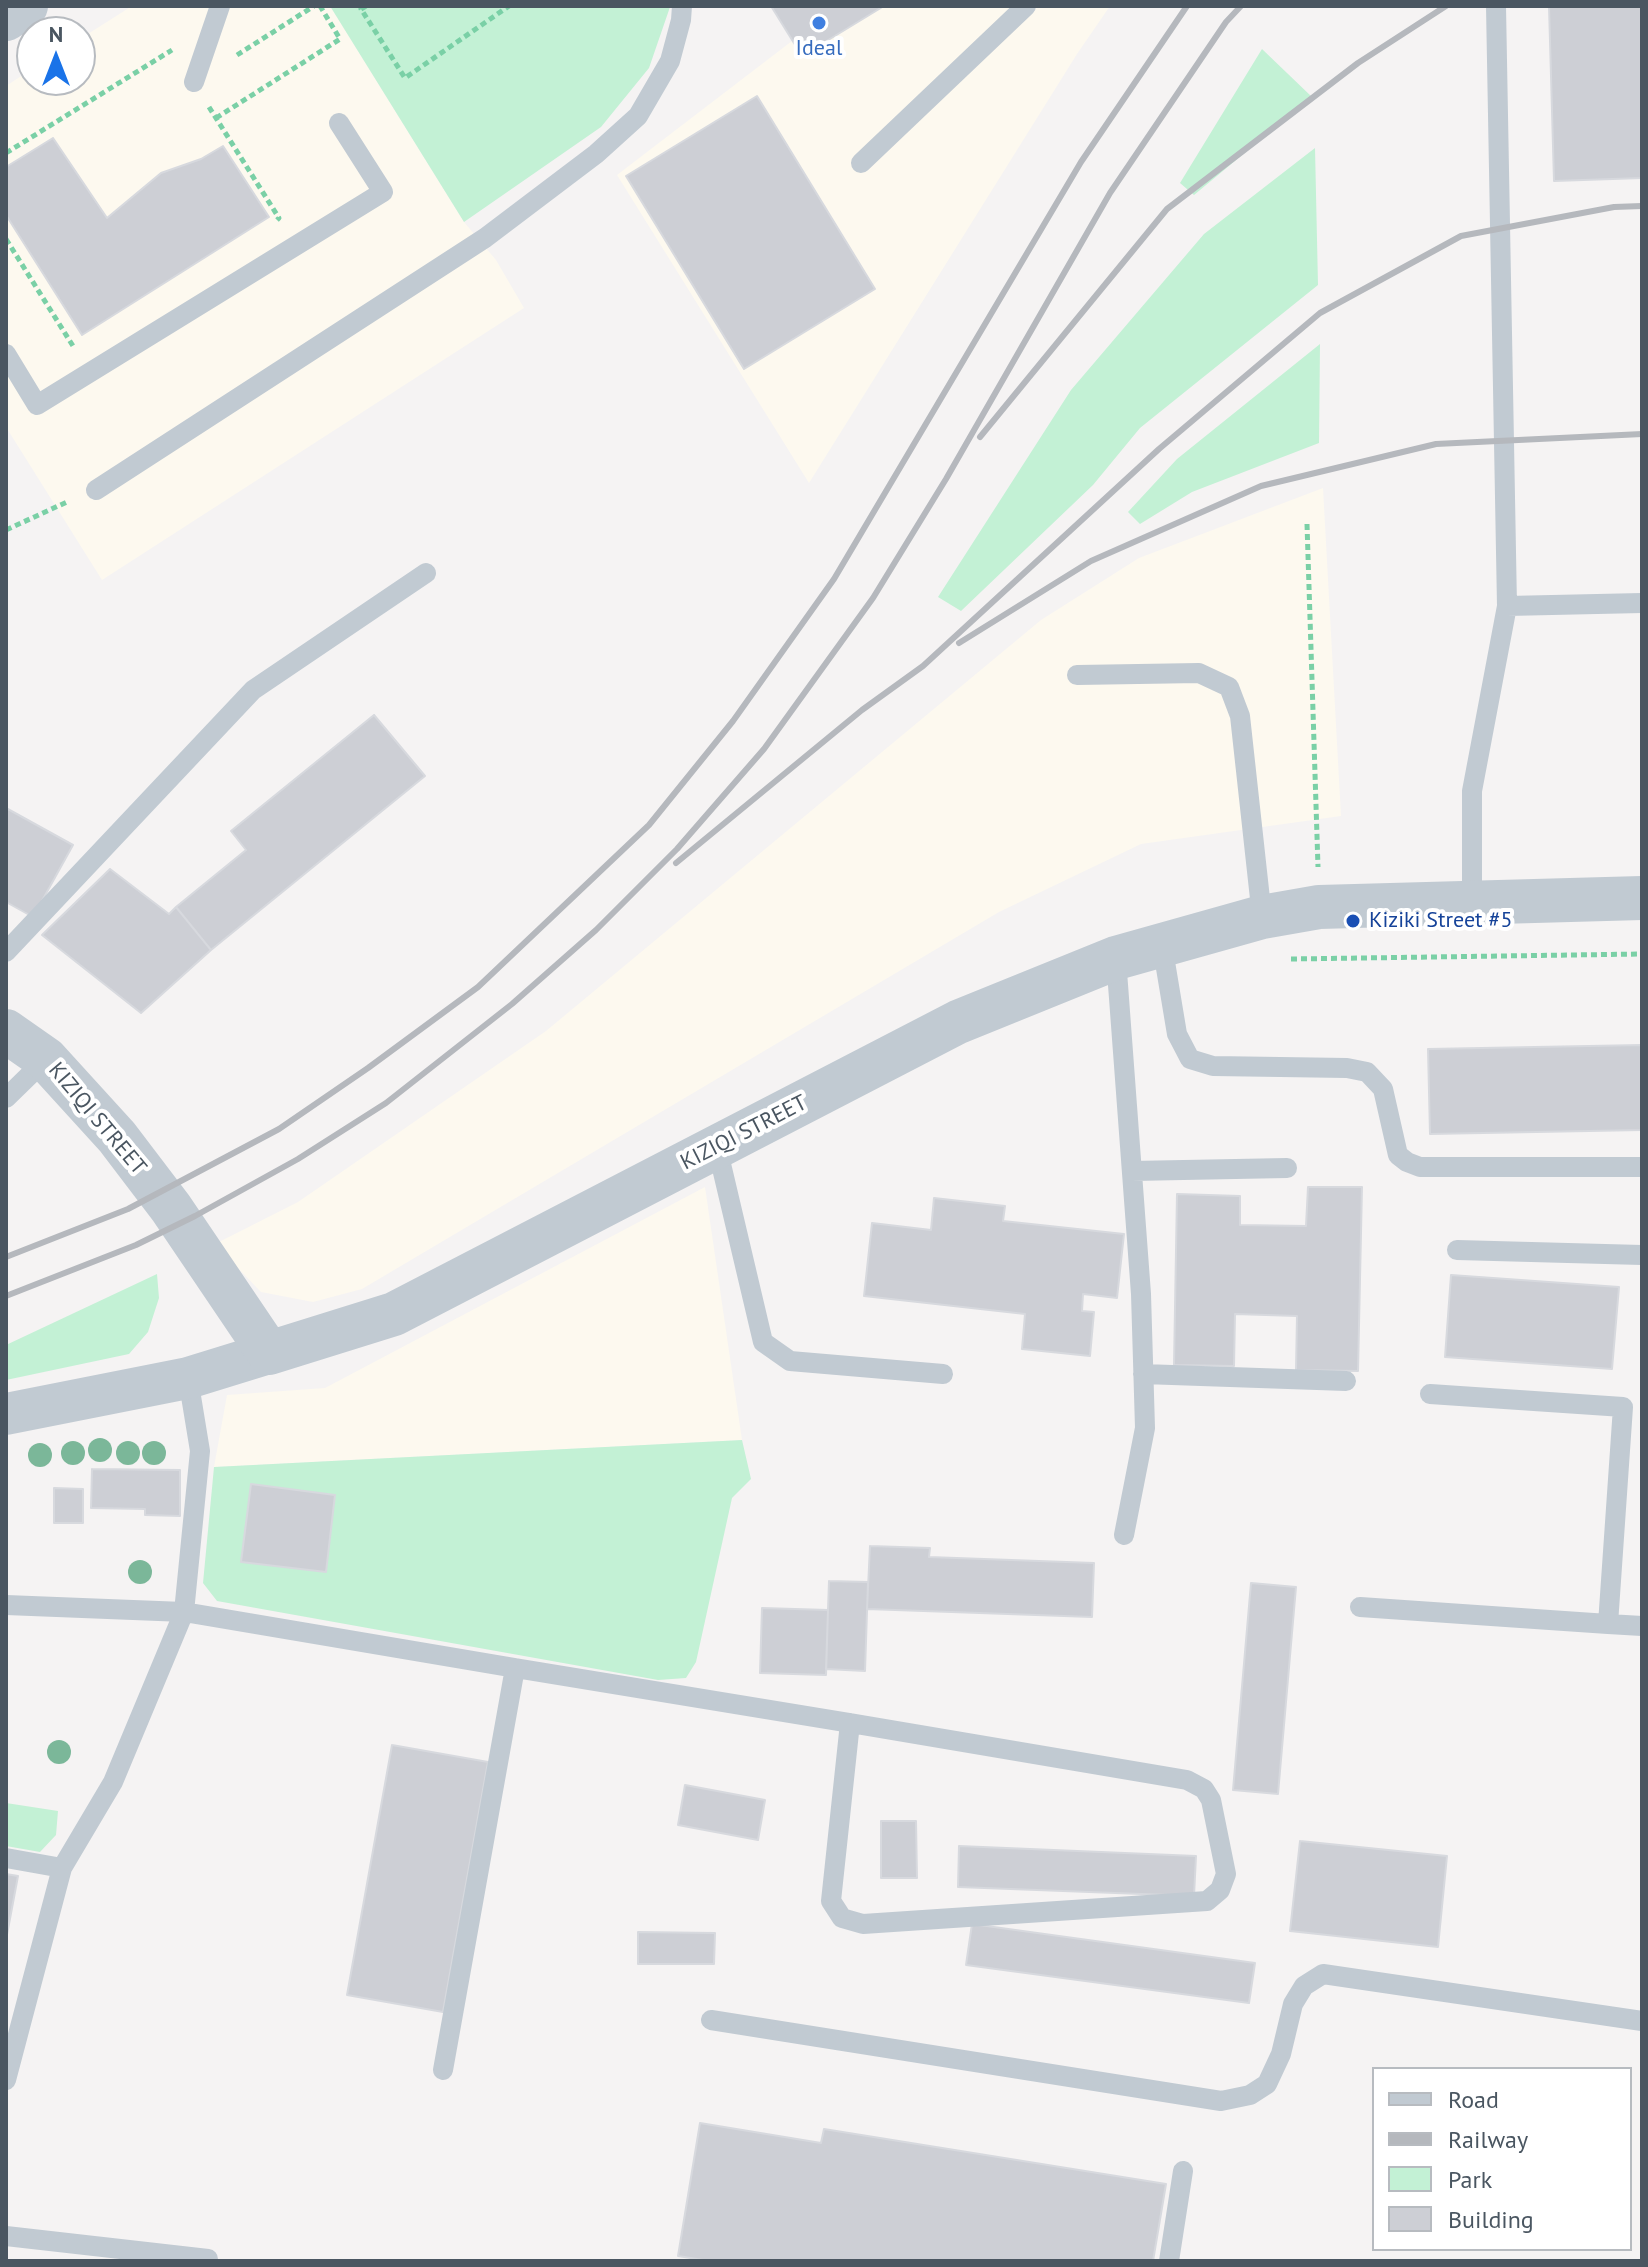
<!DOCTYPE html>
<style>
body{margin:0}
#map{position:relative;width:1648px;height:2267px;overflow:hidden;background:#f5f3f3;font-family:"PT Sans",sans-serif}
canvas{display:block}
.frame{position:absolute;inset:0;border:8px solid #4a5661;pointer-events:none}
.legend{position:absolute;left:1372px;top:2067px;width:260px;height:184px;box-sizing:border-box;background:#fff;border:2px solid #b7bbc0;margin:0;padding:10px 14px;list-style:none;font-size:24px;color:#4a5661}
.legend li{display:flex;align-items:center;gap:16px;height:40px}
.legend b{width:40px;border:2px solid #b7bbc0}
.north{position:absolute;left:16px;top:16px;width:80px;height:80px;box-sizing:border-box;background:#fff;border:2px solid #b7bbc0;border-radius:50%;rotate:0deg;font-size:22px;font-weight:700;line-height:32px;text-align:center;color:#4a5661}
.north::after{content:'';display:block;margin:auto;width:28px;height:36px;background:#1a73e8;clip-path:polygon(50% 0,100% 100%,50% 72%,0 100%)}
</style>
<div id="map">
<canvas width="1648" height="2267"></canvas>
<div class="frame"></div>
<ul class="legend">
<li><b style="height:10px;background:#c1cad2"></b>Road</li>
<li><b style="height:10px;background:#b5b8bd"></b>Railway</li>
<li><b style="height:22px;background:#c3f1d5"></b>Park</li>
<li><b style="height:22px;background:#cdcfd5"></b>Building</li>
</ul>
<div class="north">N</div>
</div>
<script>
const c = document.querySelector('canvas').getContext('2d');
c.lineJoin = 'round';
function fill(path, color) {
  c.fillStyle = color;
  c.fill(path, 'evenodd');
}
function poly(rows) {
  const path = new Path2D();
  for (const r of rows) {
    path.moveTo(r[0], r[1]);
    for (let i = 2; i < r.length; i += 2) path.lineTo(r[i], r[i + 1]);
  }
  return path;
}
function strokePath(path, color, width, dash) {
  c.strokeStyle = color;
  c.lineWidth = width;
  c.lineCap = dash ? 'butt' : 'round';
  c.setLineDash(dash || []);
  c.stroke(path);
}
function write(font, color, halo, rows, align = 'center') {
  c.font = font + ' "PT Sans",sans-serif';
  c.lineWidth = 8;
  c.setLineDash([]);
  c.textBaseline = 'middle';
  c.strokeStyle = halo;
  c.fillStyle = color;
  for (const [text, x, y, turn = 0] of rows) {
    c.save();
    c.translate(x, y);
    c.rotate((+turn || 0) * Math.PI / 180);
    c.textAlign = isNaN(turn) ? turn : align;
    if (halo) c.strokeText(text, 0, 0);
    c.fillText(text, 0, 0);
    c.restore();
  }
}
fill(poly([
 [132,6,330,6,464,222,496,260,524,308,102,580,6,427,6,86,32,69,32,80,80,80,80,39],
 [771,6,1110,6,1077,54,809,483,617,175,792,41],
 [1323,488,1341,816,1141,844,999,912,362,1289,313,1302,261,1292,215,1244,298,1202,546,1031,1041,620,1139,558],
 [705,1187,742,1440,214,1467,227,1395,325,1388]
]), '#fdf9ef');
fill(poly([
 [330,6,670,6,670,7,649,68,601,127,464,222],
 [1262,49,1312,97,1194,195,1180,183],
 [1315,148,1318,285,1140,428,1093,485,961,611,938,597,1071,390,1204,234],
 [1320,344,1319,443,1192,492,1140,524,1128,512,1177,459],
 [157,1274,159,1298,148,1332,129,1354,6,1380,6,1345],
 [742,1440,751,1479,732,1498,696,1662,686,1678,658,1680,217,1601,203,1583,214,1467],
 [6,1803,58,1811,56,1835,40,1852,6,1846]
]), '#c3f1d5');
const building = poly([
 [771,6,884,6,802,56,771,6],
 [1549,6,1642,6,1642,178,1554,181,1549,6],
 [757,96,875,289,744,369,626,176,757,96],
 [53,138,107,218,161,173,201,159,223,146,269,217,82,335,6,215,6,167,53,138],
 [374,715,425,776,211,950,176,907,246,850,231,831,374,715],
 [6,808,73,845,33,917,6,902,6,808],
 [110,869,169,914,176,907,211,950,141,1013,42,935,110,869],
 [1642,1045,1642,1130,1430,1134,1428,1049,1642,1045],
 [1308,1187,1362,1187,1358,1371,1296,1370,1297,1316,1235,1314,1234,1366,1174,1365,1177,1194,1240,1196,1240,1225,1306,1226,1308,1187],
 [934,1198,1005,1206,1003,1221,1124,1234,1117,1298,1083,1294,1082,1311,1094,1312,1090,1356,1022,1349,1025,1314,864,1296,872,1223,931,1230,934,1198],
 [1451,1275,1619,1287,1612,1369,1445,1357,1451,1275],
 [92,1469,180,1470,180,1516,145,1515,145,1509,91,1508,92,1469],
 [251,1484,335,1495,326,1572,241,1562,251,1484],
 [54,1488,83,1489,83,1523,54,1523,54,1488],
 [870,1546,930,1548,929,1557,1094,1563,1092,1617,867,1609,870,1546],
 [829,1581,868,1582,865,1671,826,1669,829,1581],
 [1251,1583,1296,1587,1278,1794,1233,1790,1251,1583],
 [762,1608,828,1610,826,1675,760,1673,762,1608],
 [392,1745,488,1762,443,2012,347,1995,392,1745],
 [685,1785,765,1800,758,1840,678,1825,685,1785],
 [881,1821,916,1821,917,1878,881,1878,881,1821],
 [1300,1841,1447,1856,1438,1947,1290,1931,1300,1841],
 [959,1846,1196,1856,1194,1896,958,1887,959,1846],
 [6,1874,18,1876,6,1940,6,1874],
 [972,1924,1255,1963,1249,2003,966,1965,972,1924],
 [638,1932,715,1933,714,1964,638,1964,638,1932],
 [700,2123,821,2143,824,2129,1166,2184,1153,2261,709,2261,678,2256,700,2123]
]);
fill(building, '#cdcfd5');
strokePath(building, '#d7d9de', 2);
strokePath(poly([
 [366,6,361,9,405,78,509,6],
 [237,55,314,6],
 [209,107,279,218,277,220],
 [216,118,340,39,320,6],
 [6,153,172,50],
 [6,239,73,346,75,344],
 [1307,524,1318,867],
 [6,530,69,501],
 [1291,959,1642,954]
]), '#7ad0a6', 5, [6, 4]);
strokePath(poly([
 [1496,6,1507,606,1642,603],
 [194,82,220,6],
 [861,163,1026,6],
 [6,354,37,405,383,192,339,123],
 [96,490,485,238,596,154,638,116,670,61,681,20,682,6],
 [1077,675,1199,673,1229,687,1240,716,1262,917],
 [1472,903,1472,791,1507,606],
 [1162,944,1177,1034,1190,1059,1213,1066,1347,1068,1367,1072,1383,1089,1398,1155,1407,1162,1420,1167,1642,1167],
 [6,952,253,690,426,573],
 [1116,958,1141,1294,1145,1428,1124,1535],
 [6,1098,46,1059],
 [717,1147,763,1342,790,1361,943,1374],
 [1132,1171,1287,1168],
 [1457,1250,1642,1255],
 [1143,1374,1346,1381],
 [6,1605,184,1612,515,1668,850,1723,1187,1780,1204,1789,1211,1800,1226,1874,1220,1890,1207,1901,863,1924,842,1918,831,1901,850,1723],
 [1360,1607,1608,1624,1623,1407,1430,1394],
 [1608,1624,1642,1626],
 [6,1858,62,1868],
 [711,2020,1221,2101,1250,2095,1267,2084,1281,2054,1293,2004,1304,1986,1323,1974,1642,2021],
 [443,2070,515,1668],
 [6,2080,62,1868,113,1782,184,1612,200,1451,188,1378],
 [6,2236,208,2259,208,2261],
 [1169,2261,1183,2171]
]), '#c1cad2', 20);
strokePath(poly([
 [6,1414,188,1378,269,1353]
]), '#c1cad2', 42);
strokePath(poly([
 [6,19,26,6],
 [6,1031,46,1059,117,1137,171,1208,269,1353,394,1314,958,1022,1116,958,1262,917,1319,907,1642,898]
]), '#c1cad2', 44);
strokePath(poly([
 [980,437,1167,209,1358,63,1446,6],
 [959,643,1091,561,1261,486,1436,444,1642,434],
 [676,863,862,710,923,666,1159,449,1320,313,1461,236,1614,207,1642,206],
 [6,1257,128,1209,279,1129,368,1068,478,987,649,825,733,721,834,579,1081,162,1187,6],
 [6,1296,136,1245,195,1216,298,1159,386,1103,512,1004,596,930,677,849,764,749,873,598,946,479,1110,193,1226,22,1241,6]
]), '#b5b8bd', 6);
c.fillStyle = '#7bb799';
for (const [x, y] of [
 [100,1450],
 [73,1453],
 [128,1453],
 [154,1453],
 [40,1455],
 [140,1572],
 [59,1752]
]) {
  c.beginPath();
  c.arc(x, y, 12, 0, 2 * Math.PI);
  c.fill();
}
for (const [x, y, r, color] of [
 [819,23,8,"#3f7fe0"],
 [1353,921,8,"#1a4fb4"]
]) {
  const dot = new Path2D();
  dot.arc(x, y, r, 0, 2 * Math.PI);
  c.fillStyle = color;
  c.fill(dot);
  strokePath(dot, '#fff', 3);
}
write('22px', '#366cbe', '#fff', [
 ["Ideal",819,49]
]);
write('22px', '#164399', '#fff', [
 ["Kiziki Street #5",1369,921]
], 'left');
write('22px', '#4a5661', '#fff', [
 ["KIZIQI STREET",97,1119,50],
 ["KIZIQI STREET",744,1133,-27]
]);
</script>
